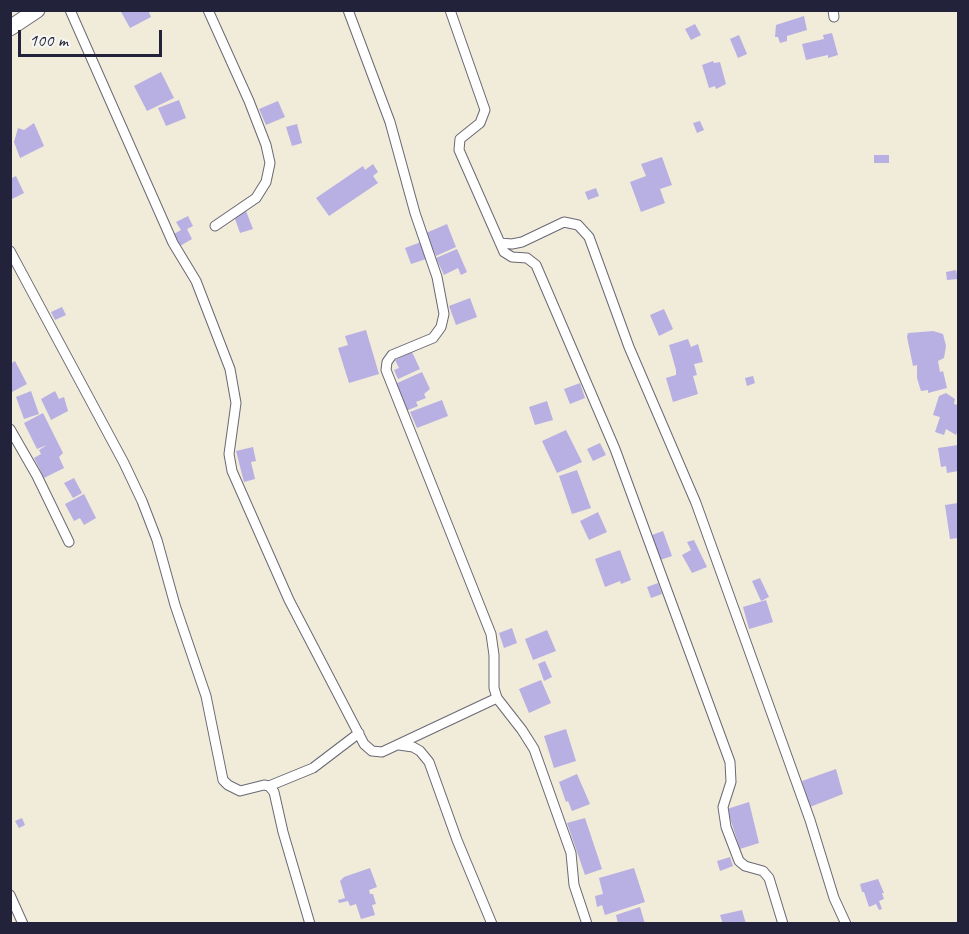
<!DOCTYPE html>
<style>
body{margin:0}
#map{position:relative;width:969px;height:934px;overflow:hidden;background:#f1ebda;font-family:Caveat,sans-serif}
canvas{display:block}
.frame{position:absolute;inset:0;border:12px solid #22223b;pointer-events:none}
.scale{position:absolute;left:18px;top:30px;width:144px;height:27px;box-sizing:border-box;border:3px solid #22223b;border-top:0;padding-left:8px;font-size:18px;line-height:21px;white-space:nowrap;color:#22223b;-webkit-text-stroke:4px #f6f6f2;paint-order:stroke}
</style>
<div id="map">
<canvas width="969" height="934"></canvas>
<div class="frame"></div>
<div class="scale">100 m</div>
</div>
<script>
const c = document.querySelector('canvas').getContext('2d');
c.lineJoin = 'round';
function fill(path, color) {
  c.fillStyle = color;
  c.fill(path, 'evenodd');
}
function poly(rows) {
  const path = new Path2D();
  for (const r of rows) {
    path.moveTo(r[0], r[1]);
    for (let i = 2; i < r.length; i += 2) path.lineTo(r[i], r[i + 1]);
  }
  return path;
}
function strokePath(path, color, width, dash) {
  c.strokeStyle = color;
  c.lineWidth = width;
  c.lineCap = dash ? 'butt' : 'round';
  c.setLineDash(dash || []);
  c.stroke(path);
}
fill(poly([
 [120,10,148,10,151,17,130,28],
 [804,16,807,30,787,36,787,41,780,43,778,37,775,37,776,25],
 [695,24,701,35,691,40,685,29],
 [832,33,838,55,828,58,828,55,806,60,802,44,824,39,823,35],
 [739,35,747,54,738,58,730,39],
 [713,61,714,63,720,62,726,84,716,89,715,86,709,88,702,65],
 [161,72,174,98,147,111,134,86],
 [179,100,186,118,166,126,158,108],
 [278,101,285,117,266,125,259,109],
 [700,121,704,130,697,133,693,123],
 [34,123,44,146,20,158,14,142,18,128,24,130],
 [297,124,302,143,292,146,286,127],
 [874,155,889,155,889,163,874,163],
 [662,157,672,185,660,189,665,203,641,212,630,182,646,176,641,164],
 [373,164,378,172,373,176,378,183,329,216,316,198,363,166,365,170],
 [16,176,24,193,10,200,10,179],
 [596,188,599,196,588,200,585,192],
 [246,211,253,229,240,233,234,216],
 [188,216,193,226,187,229,192,239,180,246,174,234,181,230,176,222],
 [447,224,456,247,436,256,426,233],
 [421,242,426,259,411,264,405,248],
 [457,249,467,272,461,275,458,268,444,275,436,258],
 [956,270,958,279,947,280,946,272],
 [470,298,477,317,456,325,449,306],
 [62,307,66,315,55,320,51,312],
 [664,309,673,329,659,336,650,315],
 [366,330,379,374,349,383,338,348,348,345,345,336],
 [933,331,943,334,946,346,944,358,938,361,940,372,943,371,947,388,928,393,928,390,921,391,917,378,917,365,913,366,907,337,908,333],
 [688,339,691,347,698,344,703,362,694,364,697,375,693,376,698,394,673,402,666,378,676,375,676,370,669,345],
 [412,352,420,369,398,379,394,370,399,368,395,360],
 [15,361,27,384,10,393,10,364],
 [422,372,430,389,424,394,426,398,416,402,418,406,406,411,395,384],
 [753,376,755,383,747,386,745,378],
 [580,383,585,398,570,404,564,389],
 [31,391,39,414,24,419,16,397],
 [55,391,59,399,64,397,68,411,51,420,41,399],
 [946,393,955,399,954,404,958,405,958,429,956,435,946,429,944,435,935,432,940,417,933,415,939,396],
 [442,400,448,416,417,428,410,412],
 [547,401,553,420,535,425,529,407],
 [43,413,63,453,59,457,64,468,44,478,34,458,41,454,39,450,47,445,37,449,24,423],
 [566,430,582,462,557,473,542,441],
 [600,443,606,455,593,461,587,449],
 [958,445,958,471,947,473,946,466,941,467,938,448],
 [253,447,256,461,251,462,255,479,244,482,236,451],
 [577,470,591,508,572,514,559,476],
 [74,478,82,493,73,498,64,483],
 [84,494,96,518,84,525,80,518,74,521,65,504],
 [958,503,958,538,950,539,945,505],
 [598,512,607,532,589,540,580,521],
 [663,531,672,556,660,560,652,535],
 [694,540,707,567,692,573,682,555,691,550,687,542],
 [620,550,631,580,621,584,620,581,605,587,595,559],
 [760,578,769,597,761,601,752,581],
 [658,583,662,594,651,598,647,587],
 [766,600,773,622,749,629,743,607],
 [512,628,517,643,504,648,499,633],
 [547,630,556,651,533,660,525,639],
 [545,661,552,677,544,681,538,664],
 [541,680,551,703,529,713,519,689],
 [566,729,576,761,554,768,544,736],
 [836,769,843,794,810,807,802,781],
 [577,774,590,804,572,811,568,801,566,802,559,782],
 [749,802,759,843,740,849,727,809],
 [22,818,25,825,19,828,15,821],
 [585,818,602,869,585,875,567,823],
 [730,857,733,866,720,871,717,861],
 [370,868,377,887,369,890,370,894,373,894,376,904,372,905,375,915,361,919,356,904,350,906,348,901,339,903,338,900,345,898,340,881,344,877],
 [634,868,645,902,605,915,602,905,597,907,595,896,603,894,599,878],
 [878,879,884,893,882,893,884,899,879,901,882,909,879,910,876,904,869,907,864,892,862,892,860,884],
 [640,907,645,924,618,924,616,915],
 [742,910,746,924,723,924,720,915]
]), '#b8afe2');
const minor = poly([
 [70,10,173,243,196,281,230,369,236,403,229,454,232,471,289,600,364,744,372,751,382,752,497,698],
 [208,10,249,101,266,145,270,163,266,182,256,198,215,226],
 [348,10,390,122,415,213,437,277,444,314,441,327,433,338,392,355,387,362,386,370,491,634,494,655,494,688,497,698,522,730,534,749,571,853,574,885,587,924],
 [450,10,485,110,480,123,460,139,459,150,504,252,512,257,527,258,536,265,615,449,730,762,731,782,723,807,726,827,739,861,745,866,763,871,769,878,783,924],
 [833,10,834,17],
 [500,243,512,244,522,242,564,222,578,225,589,237,629,347,696,503,810,820,834,898,846,924],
 [10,251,124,463,142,501,157,540,175,605,206,696,223,780,228,785,240,791,264,785,269,786,274,792,283,832,310,924],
 [10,429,37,476,69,542],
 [399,745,413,747,420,751,429,762,457,840,492,924],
 [269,786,313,768,359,733],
 [10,895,23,924]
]);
const primary = poly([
 [10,28,37,10]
]);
strokePath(minor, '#6a6873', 11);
strokePath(primary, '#6a6873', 17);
strokePath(minor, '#fff', 9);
strokePath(primary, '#fff', 15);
</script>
